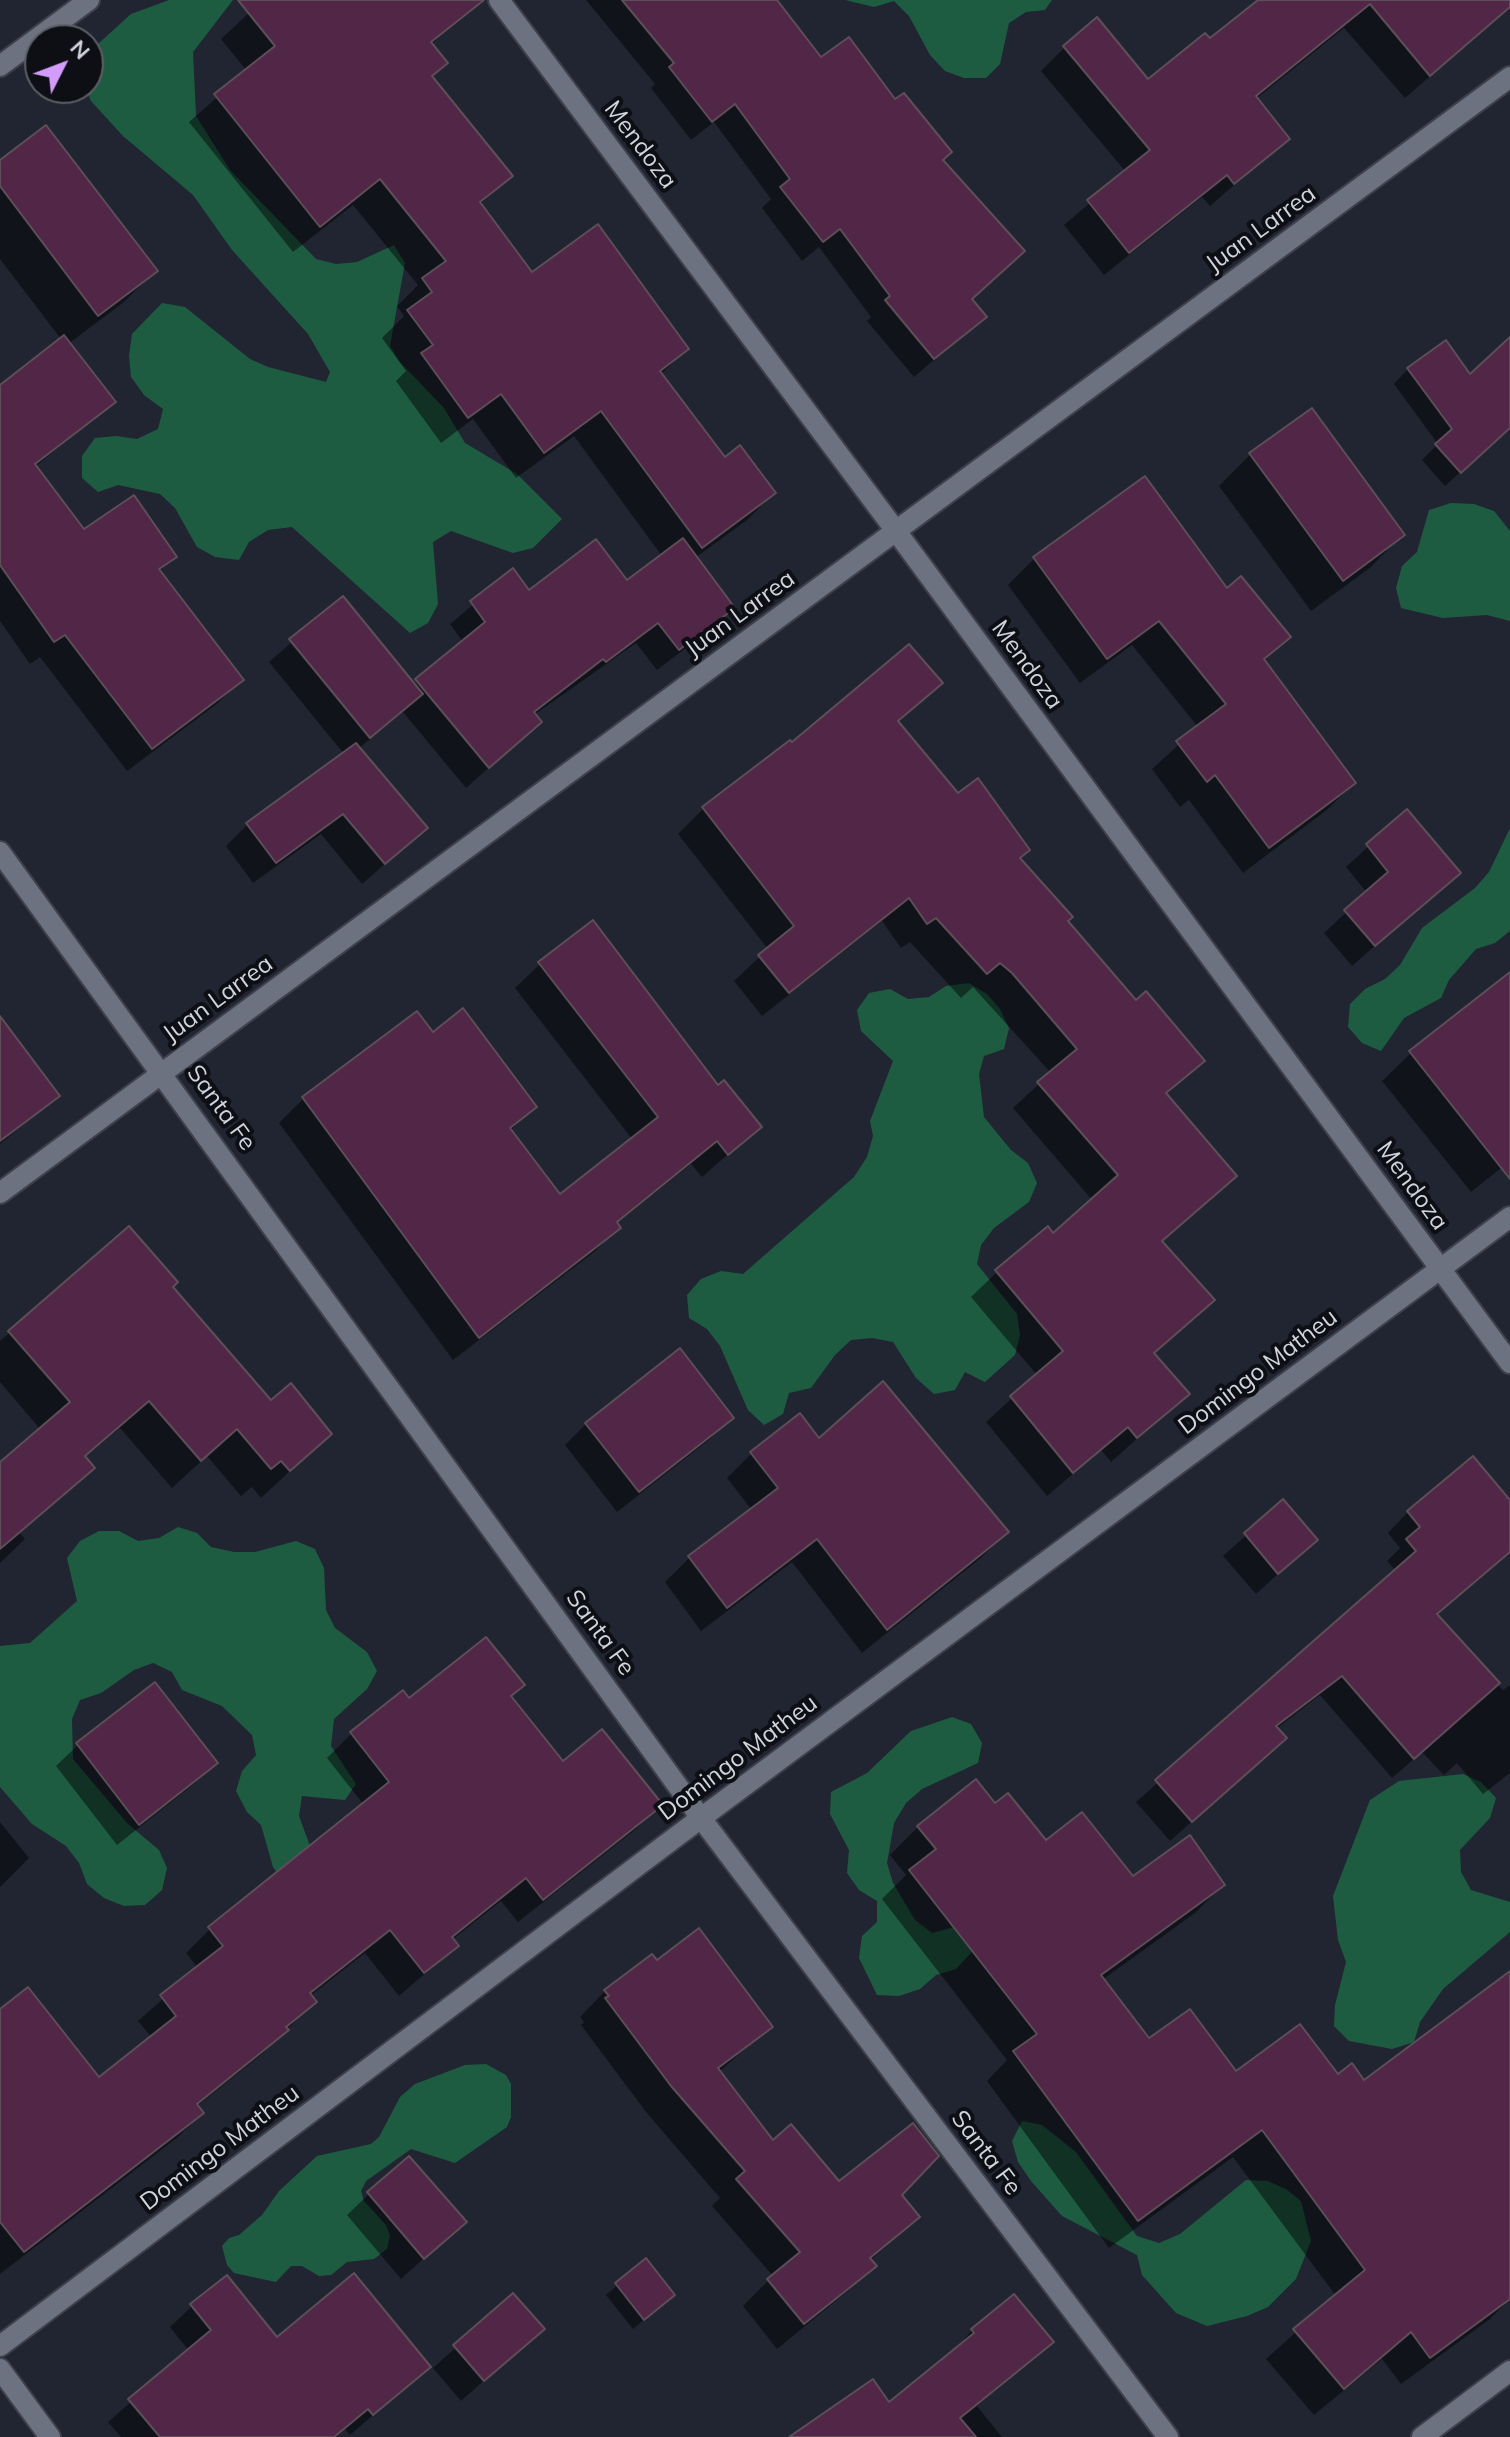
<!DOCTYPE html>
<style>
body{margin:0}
#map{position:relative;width:1510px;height:2437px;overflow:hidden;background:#212532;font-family:Mulish,sans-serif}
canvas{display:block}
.north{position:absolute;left:24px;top:24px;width:80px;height:80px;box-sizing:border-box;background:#0d0f14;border:2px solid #5b5e64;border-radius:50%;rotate:48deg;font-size:22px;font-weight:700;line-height:32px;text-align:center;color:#d1d4dc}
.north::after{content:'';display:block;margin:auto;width:28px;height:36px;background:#d39cfc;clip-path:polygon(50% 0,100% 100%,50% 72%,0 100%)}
</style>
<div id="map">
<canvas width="1510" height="2437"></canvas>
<div class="north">N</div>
</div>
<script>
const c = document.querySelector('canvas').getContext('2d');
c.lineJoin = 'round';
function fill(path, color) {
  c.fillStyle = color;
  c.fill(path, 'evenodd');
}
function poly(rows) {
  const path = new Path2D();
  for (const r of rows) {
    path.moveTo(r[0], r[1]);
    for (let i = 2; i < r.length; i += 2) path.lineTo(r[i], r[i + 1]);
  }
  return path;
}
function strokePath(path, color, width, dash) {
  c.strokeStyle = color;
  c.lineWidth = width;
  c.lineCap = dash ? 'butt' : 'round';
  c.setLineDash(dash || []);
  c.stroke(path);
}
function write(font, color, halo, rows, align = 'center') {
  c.font = font + ' Mulish,sans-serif';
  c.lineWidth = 8;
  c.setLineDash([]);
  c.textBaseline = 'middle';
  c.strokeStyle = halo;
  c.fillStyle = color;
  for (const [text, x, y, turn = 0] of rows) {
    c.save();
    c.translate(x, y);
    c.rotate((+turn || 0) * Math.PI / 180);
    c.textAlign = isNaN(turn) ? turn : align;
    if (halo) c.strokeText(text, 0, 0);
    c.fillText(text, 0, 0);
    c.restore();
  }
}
fill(poly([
 [169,0,233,0,193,52,196,116,230,170,316,259,336,264,357,262,394,245,405,263,390,346,400,362,444,408,465,443,517,474,562,519,533,548,513,553,451,531,433,542,438,604,428,623,410,633,292,527,268,530,249,542,239,560,215,557,197,547,175,508,160,494,118,485,98,492,82,478,82,456,95,438,116,436,137,439,158,429,163,409,144,395,131,377,129,356,132,334,162,303,185,307,250,359,268,367,326,382,330,372,308,334,232,250,193,195,123,136,91,101,85,88,88,88,88,59,99,43,131,14],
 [845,0,1052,0,1045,10,1026,12,1009,23,1000,64,986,78,964,78,945,71,930,55,909,16,894,1,874,7],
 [1451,503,1474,504,1494,511,1510,531,1510,621,1487,615,1443,618,1401,608,1396,588,1402,566,1417,552,1429,510],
 [1510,828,1510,931,1495,943,1476,949,1449,980,1441,998,1404,1018,1381,1051,1362,1043,1348,1027,1350,1004,1365,989,1385,979,1400,965,1422,928,1475,888,1489,872],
 [969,983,987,994,1000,1009,1009,1028,1004,1049,984,1056,979,1074,984,1117,1011,1150,1028,1163,1037,1183,1029,1202,994,1228,981,1245,977,1264,1017,1314,1020,1335,1015,1355,985,1382,965,1372,955,1390,934,1394,916,1378,893,1342,872,1338,851,1340,835,1355,811,1388,789,1393,783,1414,764,1425,748,1410,720,1346,707,1329,689,1318,687,1295,701,1279,721,1271,743,1274,854,1177,867,1157,873,1136,870,1121,893,1061,861,1031,857,1010,869,993,890,989,908,999,929,997,946,986],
 [178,1527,197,1533,211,1547,234,1552,255,1552,296,1541,315,1549,324,1568,326,1610,335,1628,367,1652,377,1671,367,1689,334,1719,331,1746,356,1784,345,1800,302,1796,299,1816,313,1854,285,1884,273,1867,261,1825,247,1812,236,1791,242,1771,256,1755,252,1735,222,1706,182,1690,172,1672,153,1663,134,1670,101,1693,80,1700,72,1719,73,1759,127,1823,159,1850,167,1868,162,1890,145,1905,124,1906,104,1898,87,1884,79,1863,66,1846,32,1824,0,1787,0,1646,30,1643,77,1601,67,1558,80,1541,99,1531,119,1531,138,1541,159,1538],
 [952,1717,971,1724,982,1743,978,1763,922,1789,906,1803,894,1823,887,1863,893,1883,915,1920,932,1933,972,1922,984,1939,956,1969,936,1975,920,1989,899,1996,877,1995,859,1958,862,1936,877,1922,877,1901,859,1890,847,1873,849,1850,830,1814,831,1792,867,1773,911,1731],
 [1463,1774,1481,1782,1496,1798,1490,1818,1460,1850,1461,1872,1471,1890,1510,1902,1510,1932,1443,1989,1420,2022,1414,2042,1392,2049,1349,2041,1334,2026,1335,2005,1346,1962,1338,1940,1333,1896,1370,1800,1399,1781],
 [486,2064,506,2075,511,2084,511,2117,507,2127,455,2163,411,2149,366,2181,361,2191,364,2201,386,2225,390,2236,387,2249,374,2259,347,2262,331,2275,319,2276,302,2266,291,2266,276,2282,234,2273,227,2265,222,2246,229,2238,239,2235,262,2215,279,2191,317,2156,371,2144,379,2137,400,2097,415,2084,465,2065],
 [1022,2121,1042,2125,1076,2152,1137,2236,1159,2243,1180,2234,1246,2180,1268,2181,1286,2189,1301,2201,1311,2241,1296,2279,1268,2307,1247,2316,1207,2326,1176,2313,1142,2275,1137,2255,1062,2216,1031,2181,1018,2162,1012,2141]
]), '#1e5c42');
fill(poly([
 [263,0,441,0,457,19,431,45,445,63,431,77,510,175,480,205,531,275,687,349,660,375,725,459,774,493,747,520,695,558,732,608,711,629,657,670,636,643,534,715,540,722,466,788,403,712,358,749,426,828,362,884,321,834,253,883,226,846,248,824,344,754,269,662,342,599,413,684,463,642,450,624,513,571,529,593,626,583,662,556,574,436,516,478,473,419,441,443,396,381,406,371,382,338,404,316,397,306,418,285,353,205,293,252,189,122,247,71,221,39],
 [586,0,774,0,821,60,941,160,970,300,984,317,914,377,867,321,871,317,819,247,802,261,762,208,771,199,714,122,691,140,651,88,655,84],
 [1261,0,1510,0,1510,7,1405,98,1344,28,1256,99,1288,138,1210,206,1202,197,1104,275,1064,225,1126,172,1041,71,1065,47,1148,82,1209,41],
 [0,162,155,271,124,302,68,344,113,401,35,467,83,532,174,556,159,572,241,680,218,703,127,771,40,657,30,664,0,621,0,387,61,339,0,259],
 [1510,339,1510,427,1445,486,1422,460,1438,444,1394,384,1408,369,1470,377],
 [1251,454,1402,535,1371,567,1311,611,1219,486],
 [1145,478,1227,591,1289,637,1263,662,1354,783,1328,809,1243,873,1189,800,1180,807,1152,769,1198,727,1132,645,1080,683,1008,585,1034,559],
 [940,683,898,723,958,796,1018,859,1136,1003,1202,1061,1166,1095,1234,1176,1161,1243,1212,1300,1153,1354,1187,1394,1111,1462,1101,1450,1047,1496,986,1422,1037,1375,971,1297,997,1272,1053,1236,1093,1201,1013,1108,1051,1073,973,987,961,998,910,942,901,948,882,921,762,1016,734,981,768,949,678,834,703,809,789,743,791,745],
 [1406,812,1458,873,1352,966,1324,933,1367,893,1346,867],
 [540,964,718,1088,759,1127,702,1177,691,1164,616,1224,619,1228,594,1252,453,1360,279,1123,303,1099,417,1014,432,1035,534,1106,510,1131,559,1197,632,1139,515,988],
 [1510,973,1510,1161,1471,1192,1382,1081,1411,1053],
 [0,1020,58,1096,0,1144],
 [128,1229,171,1287,270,1403,330,1434,261,1498,252,1487,241,1496,207,1456,172,1488,120,1428,84,1458,92,1468,20,1533,25,1539,0,1563,0,1465,41,1430,0,1382,0,1341],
 [732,1417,710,1439,617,1512,565,1445,586,1424],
 [819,1441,1006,1532,982,1557,862,1653,792,1562,701,1631,665,1582,689,1558,752,1510,727,1478,752,1453],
 [1283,1502,1315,1540,1256,1594,1223,1556],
 [1510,1503,1510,1553,1436,1616,1503,1690,1510,1685,1510,1773,1483,1794,1457,1763,1444,1775,1422,1752,1392,1778,1320,1695,1276,1729,1263,1758,1170,1841,1136,1802,1396,1571,1387,1561,1400,1548,1388,1533,1408,1512],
 [523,1685,510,1698,562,1764,660,1805,636,1829,518,1922,501,1901,452,1940,457,1946,399,1996,365,1953,310,1996,315,2002,262,2054,196,2107,202,2113,178,2137,0,2274,0,2011,99,2080,152,2038,138,2021,198,1968,186,1953,210,1929,364,1805,327,1758,351,1734,403,1693,409,1701],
 [78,1745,215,1763,194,1784,117,1845,56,1766],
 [995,1806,1046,1843,1132,1878,1223,1885,1195,1913,1102,1980,1148,2041,1235,2074,1338,2077,1364,2083,1510,1970,1510,2299,1490,2319,1401,2384,1382,2359,1314,2415,1266,2359,1336,2296,1233,2157,1109,2248,987,2081,1007,2060,882,1899,906,1875,890,1855,918,1827],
 [0,1822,29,1858,0,1887],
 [656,1963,770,2027,719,2072,772,2143,839,2183,900,2195,918,2217,870,2261,874,2266,848,2291,777,2349,743,2306,773,2276,712,2206,720,2198,646,2112,581,2025,584,2022,580,2017,605,1991],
 [369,2194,464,2222,401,2279,347,2215],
 [645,2261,662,2305,633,2329,606,2295],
 [513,2296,542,2329,461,2401,433,2368],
 [192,2306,277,2340,429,2367,350,2435,345,2429,336,2437,121,2437,108,2422,189,2351,170,2327],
 [972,2330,1052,2342,977,2406,1002,2437,793,2437,888,2405,951,2355]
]), '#0007');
const building = poly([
 [238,0,484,0,431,42,448,63,432,76,513,176,480,202,532,272,598,224,689,349,660,371,725,457,740,445,776,493,702,548,601,411,544,453,501,394,468,418,421,353,433,345,407,310,432,292,422,278,446,261,380,179,320,227,214,94,275,46,238,0],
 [622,0,777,0,821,57,849,37,895,99,904,93,952,152,943,160,1025,251,972,299,987,317,934,359,885,300,890,296,840,229,823,242,780,187,790,179,735,104,712,122,669,67,674,63,622,0],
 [1258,0,1510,0,1510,7,1430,76,1370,4,1256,96,1290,139,1234,184,1227,175,1129,253,1087,200,1150,150,1063,46,1097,17,1148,79,1205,33,1210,38,1258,0],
 [46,125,158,271,98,316,0,186,0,160,46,125],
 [64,335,116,402,35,464,84,529,134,495,177,557,159,569,244,680,152,749,65,635,54,642,0,565,0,385,64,335],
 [1510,337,1510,428,1461,473,1435,444,1452,429,1407,368,1446,340,1470,374,1510,337],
 [1312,408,1405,535,1343,581,1249,453,1312,408],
 [1145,476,1227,588,1241,576,1291,637,1264,659,1356,783,1269,848,1215,775,1207,782,1176,741,1226,704,1159,621,1107,659,1033,557,1145,476],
 [683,538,735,608,679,650,658,623,606,662,603,659,534,712,542,722,489,768,415,679,485,622,470,601,513,568,529,590,596,539,627,580,683,538],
 [343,596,423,694,370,738,289,639,343,596],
 [909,644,943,683,898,721,958,793,978,778,1030,850,1020,858,1073,917,1068,921,1136,1000,1146,991,1205,1061,1166,1093,1237,1176,1162,1241,1215,1300,1154,1353,1190,1394,1137,1438,1128,1427,1073,1473,1010,1396,1063,1351,995,1270,1048,1226,1053,1233,1118,1175,1037,1082,1077,1049,1012,973,1000,963,987,974,936,918,927,924,909,898,789,993,758,955,794,926,702,807,790,740,792,742,909,644],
 [356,743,428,828,385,864,343,814,276,863,246,823,356,743],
 [1407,809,1461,873,1375,946,1344,910,1388,872,1366,844,1407,809],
 [593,920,718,1085,724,1080,762,1127,728,1155,717,1141,617,1222,621,1228,479,1338,302,1097,417,1011,433,1032,463,1008,537,1107,510,1128,560,1194,658,1117,538,962,593,920],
 [1510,972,1510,1179,1409,1051,1510,972],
 [0,1016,60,1096,0,1141,0,1016],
 [129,1226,178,1282,173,1287,271,1400,291,1383,332,1434,290,1471,281,1461,271,1469,237,1429,201,1461,149,1401,85,1456,95,1468,0,1549,0,1462,70,1402,8,1331,129,1226],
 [680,1348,734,1418,639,1492,585,1423,680,1348],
 [883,1381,1009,1532,887,1630,817,1539,727,1608,688,1556,778,1488,750,1452,800,1413,819,1438,883,1381],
 [1473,1456,1510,1500,1510,1552,1437,1614,1500,1683,1414,1759,1342,1676,1276,1726,1287,1738,1192,1822,1155,1780,1416,1551,1406,1539,1420,1527,1407,1511,1473,1456],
 [1283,1499,1318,1540,1278,1574,1244,1533,1283,1499],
 [486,1637,525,1685,511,1696,563,1761,602,1729,663,1805,543,1900,526,1878,452,1937,459,1946,424,1973,390,1930,310,1993,317,2002,286,2027,289,2030,197,2104,204,2113,24,2252,0,2222,0,2009,28,1987,99,2077,176,2016,160,1995,223,1946,208,1927,389,1782,350,1732,403,1690,409,1698,486,1637],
 [155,1682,218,1763,139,1825,76,1743,155,1682],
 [976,1779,995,1803,1008,1793,1046,1840,1082,1812,1133,1876,1190,1835,1225,1885,1101,1975,1149,2038,1190,2009,1236,2071,1300,2024,1338,2074,1352,2063,1364,2080,1510,1971,1510,2299,1430,2358,1411,2332,1344,2389,1293,2329,1365,2270,1262,2130,1138,2221,1013,2051,1037,2034,909,1870,936,1849,917,1826,976,1779],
 [699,1928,773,2027,718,2068,773,2140,791,2124,839,2181,913,2123,939,2156,902,2195,920,2217,870,2258,877,2266,804,2324,767,2279,800,2252,736,2179,745,2171,671,2086,605,1998,609,1996,604,1990,652,1954,657,1960,699,1928],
 [409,2156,467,2222,424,2259,367,2192,409,2156],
 [646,2258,675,2295,644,2320,615,2283,646,2258],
 [354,2273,431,2367,373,2415,368,2409,334,2437,160,2437,128,2399,211,2330,190,2304,227,2275,277,2337,354,2273],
 [513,2293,545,2329,484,2381,453,2345,513,2293],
 [1014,2294,1054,2342,960,2418,976,2437,789,2437,873,2379,889,2402,974,2333,971,2329,1014,2294]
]);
fill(building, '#522647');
strokePath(building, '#5d4e58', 2);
const street = poly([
 [499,0,896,531,1510,1363],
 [0,66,89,0],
 [0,852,701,1818,1168,2437],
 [0,1193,1510,77],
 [0,2346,701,1818,1510,1217]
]);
const secondary = poly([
 [0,2369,50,2437],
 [1422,2437,1510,2371]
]);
strokePath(street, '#3e414c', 24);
strokePath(secondary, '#3e414c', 24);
strokePath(street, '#6d7281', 20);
strokePath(secondary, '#6d7281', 20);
write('24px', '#d1d4dc', '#0d0f14', [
 ["Mendoza",640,145,53],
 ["Juan Larrea",1261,229,-36],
 ["Juan Larrea",740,614,-36],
 ["Mendoza",1027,665,54],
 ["Juan Larrea",218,999,-36],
 ["Santa Fe",221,1108,54],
 ["Mendoza",1412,1186,54],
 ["Domingo Matheu",1258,1372,-37],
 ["Santa Fe",600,1633,54],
 ["Domingo Matheu",738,1758,-37],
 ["Domingo Matheu",220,2148,-37],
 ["Santa Fe",986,2153,53]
]);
</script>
